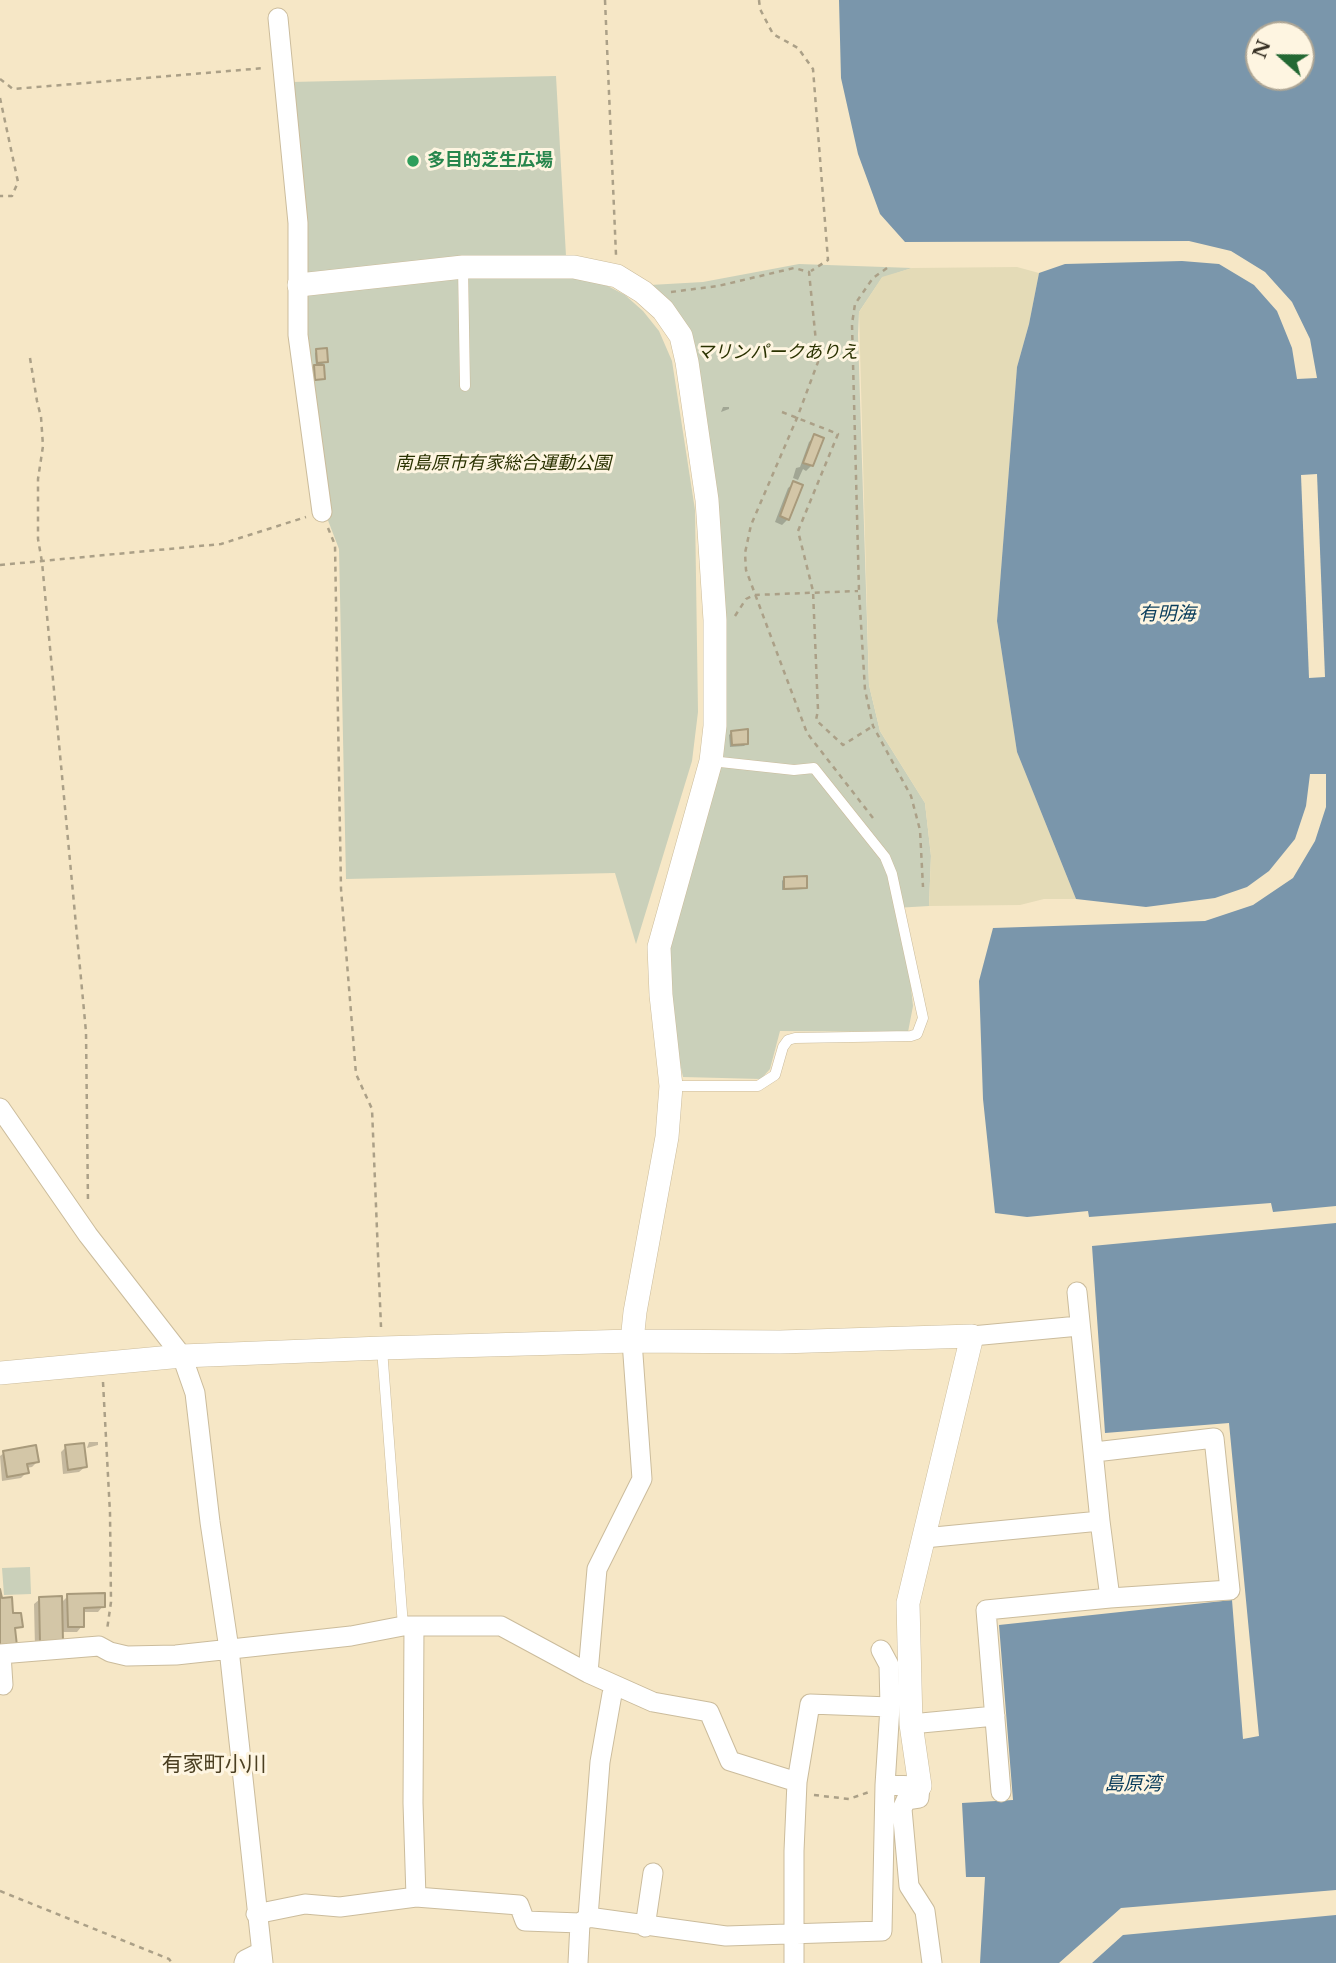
<!DOCTYPE html>
<meta charset="utf-8">
<style>
body{margin:0}
#map{position:relative;width:1336px;height:1963px;overflow:hidden;background:#f6e7c6;font-family:"Libre Baskerville",serif}
canvas{display:block}
.north{position:absolute;left:1245px;top:21px;width:70px;height:70px;box-sizing:border-box;background:#fef5e1;border:2px solid #aea695;border-radius:50%;rotate:291deg;font-size:19px;font-weight:700;line-height:28px;text-align:center;color:#352f23}
.north::after{content:'';display:block;margin:auto;width:24px;height:32px;background:#236833;clip-path:polygon(50% 0,100% 100%,50% 72%,0 100%)}
</style>
<div id="map">
<canvas width="1336" height="1963"></canvas>
<div class="north">N</div>
</div>
<script>
const c = document.querySelector('canvas').getContext('2d');
c.lineJoin = 'round';
function fill(path, color) {
  c.fillStyle = color;
  c.fill(path, 'evenodd');
}
function poly(rows) {
  const path = new Path2D();
  for (const r of rows) {
    path.moveTo(r[0], r[1]);
    for (let i = 2; i < r.length; i += 2) path.lineTo(r[i], r[i + 1]);
  }
  return path;
}
function strokePath(path, color, width, dash) {
  c.strokeStyle = color;
  c.lineWidth = width;
  c.lineCap = dash ? 'butt' : 'round';
  c.setLineDash(dash || []);
  c.stroke(path);
}
function write(font, color, halo, rows, align = 'center') {
  c.font = font + ' "Libre Baskerville","Noto Sans JP",serif';
  c.lineWidth = 6;
  c.setLineDash([]);
  c.textBaseline = 'middle';
  c.strokeStyle = halo;
  c.fillStyle = color;
  for (const [text, x, y, turn = 0] of rows) {
    c.save();
    c.translate(x, y);
    c.rotate((+turn || 0) * Math.PI / 180);
    c.textAlign = isNaN(turn) ? turn : align;
    if (halo) c.strokeText(text, 0, 0);
    c.fillText(text, 0, 0);
    c.restore();
  }
}
fill(poly([
 [556,76,567,274,604,284,625,295,643,311,659,331,672,361,695,510,698,712,692,761,636,944,615,873,346,879,339,549,324,510,302,326,291,82],
 [799,264,912,268,882,278,859,312,858,335,869,685,880,731,925,803,931,856,929,906,895,908,910,978,913,1006,908,1032,780,1031,770,1069,761,1079,683,1077,674,1035,668,940,712,789,695,362,650,285,703,282],
 [30,1567,31,1594,4,1595,2,1568]
]), '#cad0ba');
fill(poly([
 [1017,267,1039,273,1029,324,1017,367,997,621,1017,752,1076,899,1044,899,1020,905,929,906,931,856,925,803,880,731,869,685,859,312,882,277,912,268]
]), '#e4dbb7');
fill(poly([
 [839,0,1336,0,1336,1206,1273,1212,1271,1203,1089,1217,1088,1211,1027,1217,995,1213,983,1099,979,981,993,928,1205,921,1253,905,1293,878,1315,841,1326,807,1326,774,1310,774,1306,806,1295,839,1269,871,1247,887,1215,898,1146,907,1076,899,1017,752,997,621,1017,367,1029,324,1039,273,1065,264,1182,261,1219,264,1254,285,1277,311,1292,348,1297,379,1317,378,1310,339,1292,302,1265,272,1231,251,1189,241,905,242,880,214,858,154,841,78],
 [1259,35,1301,35,1301,77,1259,77],
 [1336,1223,1336,1890,1121,1908,1059,1963,980,1963,985,1877,966,1877,962,1803,1013,1800,999,1625,1232,1600,1243,1739,1259,1736,1229,1423,1105,1433,1092,1246],
 [1336,1915,1336,1963,1092,1963,1123,1935]
]), '#7a96ab');
fill(poly([
 [1317,474,1325,677,1309,678,1301,475]
]), '#f6e7c6');
fill(poly([
 [317,351,327,362,322,364,323,378,314,381,313,369,316,366,315,353],
 [723,407,729,407,729,409,721,412],
 [815,436,812,465,806,471,803,469,798,480,793,478,796,468,800,467,809,442],
 [794,483,788,519,782,525,775,522,788,488],
 [732,732,747,743,744,746,730,747,729,735],
 [784,878,806,887,803,889,782,890,782,881],
 [89,1442,98,1442,98,1445,87,1448],
 [66,1447,85,1467,79,1472,63,1474,61,1452],
 [4,1453,37,1462,32,1467,26,1468,27,1472,21,1478,2,1481,0,1456],
 [68,1596,103,1606,98,1612,82,1612,82,1626,77,1632,61,1632,35,1648,34,1604,40,1599,60,1604]
]), '#0003');
const building = poly([
 [327,348,328,362,317,363,316,349,327,348],
 [314,365,324,365,325,379,315,380,314,365],
 [814,434,824,438,813,466,803,463,814,434],
 [793,481,803,485,789,520,780,516,793,481],
 [748,729,748,744,732,745,731,731,748,729],
 [807,876,807,888,784,889,784,877,807,876],
 [84,1443,87,1467,68,1470,65,1445,84,1443],
 [36,1445,39,1462,27,1464,29,1473,7,1477,3,1451,36,1445],
 [0,1589,2,1598,12,1597,13,1613,21,1613,23,1627,15,1628,17,1646,0,1648,0,1589],
 [105,1593,105,1607,84,1608,84,1627,68,1627,67,1594,105,1593],
 [62,1596,63,1642,40,1643,39,1597,62,1596]
]);
fill(building, '#d3c6a7');
strokePath(building, '#a89a7b', 2);
const service = poly([
 [463,267,465,386],
 [672,1086,758,1086,775,1075,783,1047,788,1040,795,1038,911,1036,917,1034,923,1018,892,874,885,857,814,768,794,770,711,761],
 [382,1349,403,1626]
]);
const minor = poly([
 [278,18,298,223,298,335,322,512],
 [0,1108,88,1235,182,1356,195,1393,210,1522,229,1649,263,1963],
 [1077,1292,1100,1521,1110,1598],
 [972,1336,1079,1326],
 [924,1538,1100,1521],
 [414,1626,413,1803,416,1897],
 [0,1654,99,1646,110,1652,127,1656,176,1655,351,1636,403,1626,501,1626,588,1673,653,1702,709,1712,730,1761,797,1782],
 [1,1654,3,1685],
 [588,1673,597,1569,642,1479,632,1341],
 [911,1724,995,1716],
 [885,1785,920,1786,919,1798,906,1800,902,1809,909,1886,925,1911,932,1963],
 [1001,1792,986,1610,1110,1598,1230,1590,1214,1438,1095,1452],
 [256,1914,305,1904,340,1907,416,1897,519,1905,525,1921,580,1923,588,1917,726,1936,882,1931,885,1785,890,1707,889,1665,881,1650],
 [588,1917,600,1762,612,1694,617,1686],
 [645,1927,653,1873],
 [244,1963,245,1960,261,1952],
 [578,1963,580,1923],
 [794,1963,794,1851,797,1782,810,1704,890,1707]
]);
const tertiary = poly([
 [299,285,463,267,574,267,617,276,643,292,663,310,681,336,687,362,707,500,715,620,715,726,711,761,659,947,661,995,671,1086,667,1137,635,1312,632,1341],
 [0,1373,182,1356,382,1348,632,1341,780,1342,972,1336,908,1603,911,1724,920,1786]
]);
strokePath(service, '#cbbc9c', 11);
strokePath(minor, '#cbbc9c', 21);
strokePath(tertiary, '#cbbc9c', 24);
strokePath(poly([
 [605,0,616,255],
 [759,0,760,9,773,34,798,48,813,69,828,260,811,271],
 [0,79,13,89,265,68],
 [0,98,18,182,12,196,0,196],
 [887,268,873,278,855,304,852,324,859,591,865,690,873,726,911,796,920,830,923,887],
 [671,292,718,286,794,268,809,272,818,362,797,418,751,525,745,553,746,570,807,733,873,818],
 [30,358,37,401,41,417,43,446,38,479,38,539,42,562,86,1032,88,1203],
 [782,412,838,434,798,531,813,591,818,710,816,720,843,745,873,726],
 [328,528,335,545,341,889,356,1074,372,1109,381,1327],
 [0,565,221,544,306,517],
 [735,616,746,599,754,595,858,591],
 [103,1382,110,1513,111,1602,107,1630],
 [814,1795,849,1799,869,1792],
 [0,1891,169,1959,172,1963]
]), '#aba087', 2.5, [5, 5]);
strokePath(service, '#fff', 10);
strokePath(minor, '#fff', 19);
strokePath(tertiary, '#fff', 23);
for (const [x, y, r, color] of [
 [413,161,7,"#2e9e5b"]
]) {
  const dot = new Path2D();
  dot.arc(x, y, r, 0, 2 * Math.PI);
  c.fillStyle = color;
  c.fill(dot);
  strokePath(dot, '#fef5e1', 2.5);
}
write('bold 18px', '#27864d', '#fef5e1', [
 ["多目的芝生広場",427,161]
], 'left');
write('italic 18px', '#2a3200', '#fef5e1', [
 ["マリンパークありえ",777,353],
 ["南島原市有家総合運動公園",503,464]
]);
write('italic 19px', '#0a3d5c', '#fef5e1', [
 ["有明海",1167,615],
 ["島原湾",1133,1785]
]);
write('21px', '#4b3f22', '#fef5e1', [
 ["有家町小川",214,1765]
]);
</script>
